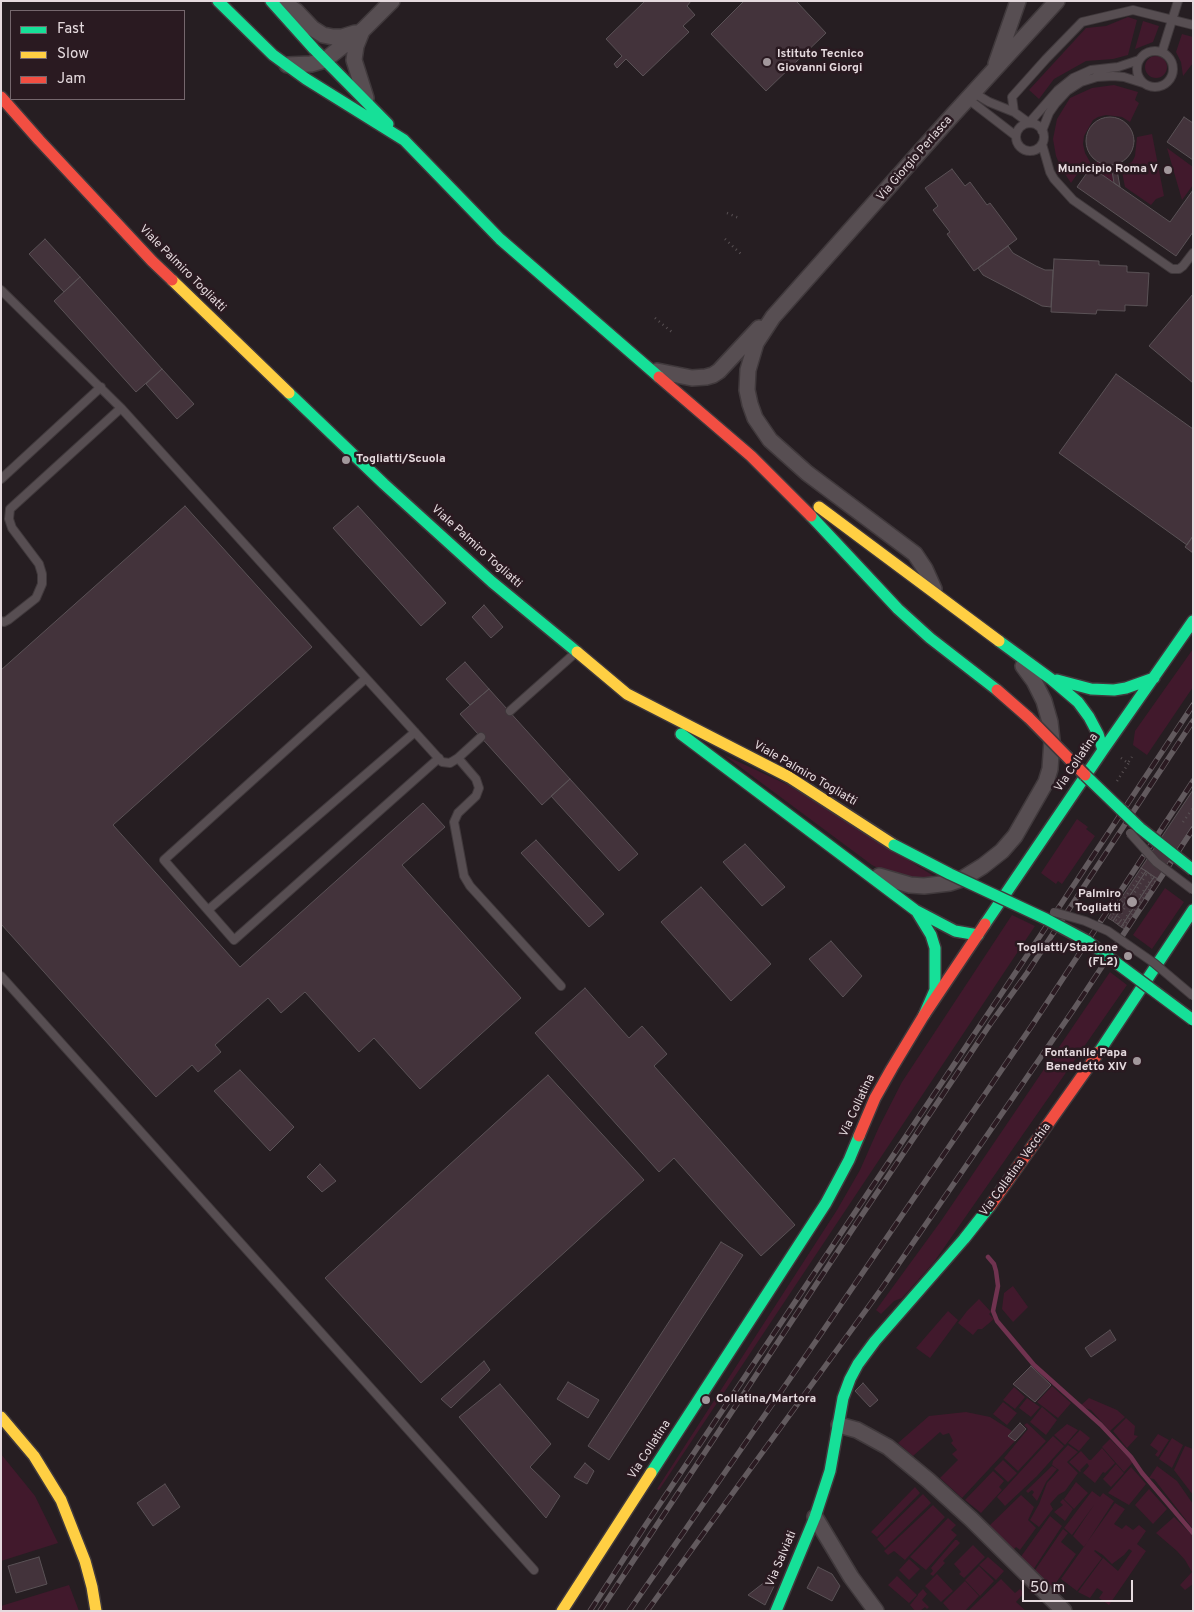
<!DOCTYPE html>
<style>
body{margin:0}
#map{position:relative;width:1194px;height:1612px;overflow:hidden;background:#261e22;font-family:Overpass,sans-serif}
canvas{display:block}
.frame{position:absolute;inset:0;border:2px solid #e5dade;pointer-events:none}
.legend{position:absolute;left:10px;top:10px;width:175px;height:90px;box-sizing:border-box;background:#2a1a21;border:1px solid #75676d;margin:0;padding:6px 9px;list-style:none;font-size:15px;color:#e5dade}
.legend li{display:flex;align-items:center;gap:10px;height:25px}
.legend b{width:25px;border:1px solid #75676d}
.scale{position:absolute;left:1022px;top:1580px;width:111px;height:22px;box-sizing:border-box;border:2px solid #e5dade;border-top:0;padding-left:6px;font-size:15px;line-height:18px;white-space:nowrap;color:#e5dade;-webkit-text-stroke:4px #2a1a21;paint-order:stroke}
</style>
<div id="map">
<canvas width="1194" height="1612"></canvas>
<div class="frame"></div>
<ul class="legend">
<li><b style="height:6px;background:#16e098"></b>Fast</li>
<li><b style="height:6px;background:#ffcf43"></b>Slow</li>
<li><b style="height:6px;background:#f24e42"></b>Jam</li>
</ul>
<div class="scale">50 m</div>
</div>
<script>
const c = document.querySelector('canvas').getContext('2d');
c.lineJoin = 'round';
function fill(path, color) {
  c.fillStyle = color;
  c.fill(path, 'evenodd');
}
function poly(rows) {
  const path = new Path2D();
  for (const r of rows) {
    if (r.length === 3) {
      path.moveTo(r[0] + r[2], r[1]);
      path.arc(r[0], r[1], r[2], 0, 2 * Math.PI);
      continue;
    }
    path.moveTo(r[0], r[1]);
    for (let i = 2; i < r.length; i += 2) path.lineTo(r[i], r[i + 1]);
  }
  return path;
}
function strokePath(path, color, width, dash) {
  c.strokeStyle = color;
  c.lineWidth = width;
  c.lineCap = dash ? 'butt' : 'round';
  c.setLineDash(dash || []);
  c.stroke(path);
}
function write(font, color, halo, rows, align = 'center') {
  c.font = font + ' Overpass,sans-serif';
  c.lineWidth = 5;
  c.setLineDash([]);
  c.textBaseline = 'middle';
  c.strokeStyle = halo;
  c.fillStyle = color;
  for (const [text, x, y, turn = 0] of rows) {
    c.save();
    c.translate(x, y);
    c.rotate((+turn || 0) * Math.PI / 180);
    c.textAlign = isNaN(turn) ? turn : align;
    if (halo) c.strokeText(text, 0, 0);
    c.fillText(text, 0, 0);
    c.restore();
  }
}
fill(poly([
 [1128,17,1137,20,1128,55,1113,59,1086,61,1054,79,1039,99,1029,90,1086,28,1106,26],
 [1143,21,1159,26,1153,42,1135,49],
 [1182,34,1193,37,1193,63,1183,76,1181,62,1176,52],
 [1156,67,11],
 [1114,85,1138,92,1135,100,1139,103,1130,122,1122,117,1106,115,1098,117,1093,120,1084,136,1083,144,1085,153,1091,164,1084,173,1080,170,1071,183,1061,168,1056,156,1053,139,1057,119,1070,98,1092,88],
 [1152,134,1164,196,1156,199,1151,205,1125,187,1121,167,1132,162,1135,156,1137,137],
 [1167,148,1193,167,1193,185,1182,200],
 [1098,161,1111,165,1114,183,1092,168],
 [1193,649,1193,687,1147,755,1133,745,1135,731],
 [724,755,788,785,940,880,929,881,891,875,872,865],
 [1077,819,1088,827,1086,829,1095,836,1062,884,1058,881,1056,884,1041,873],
 [1165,888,1184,902,1152,949,1133,935],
 [1012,915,1035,926,659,1490,657,1489,837,1210,860,1170,879,1127,902,1082],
 [1110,972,1127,985,934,1262,902,1298,894,1301,881,1314,876,1310,941,1221],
 [1013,1286,1028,1307,1013,1322,1002,1309,1004,1293],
 [979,1299,991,1312,989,1314,994,1319,982,1329,978,1329,973,1335,958,1323,967,1311],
 [948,1311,958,1320,930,1358,916,1348],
 [1052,1386,1071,1403,1058,1418,1037,1402],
 [1014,1387,1025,1397,1015,1409,1003,1400],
 [1027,1398,1040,1407,1031,1417,1019,1408],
 [1089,1398,1117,1410,1125,1417,1110,1431,1091,1410,1080,1406],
 [1003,1402,1017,1413,1007,1425,993,1414],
 [1042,1407,1057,1420,1046,1435,1030,1422],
 [966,1412,990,1417,1012,1431,1008,1436,1015,1441,962,1498,940,1478,958,1460,952,1454,957,1450,951,1443,953,1441,949,1433,943,1435,940,1432,913,1456,898,1443,929,1416],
 [1126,1418,1135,1426,1134,1435,1138,1436,1127,1448,1113,1431],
 [1027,1423,1046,1441,1018,1471,1004,1458,1028,1429,1024,1425],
 [1067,1424,1078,1430,1065,1445,1054,1435],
 [1080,1430,1090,1438,1079,1451,1068,1443],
 [1158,1434,1169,1440,1158,1457,1155,1455,1158,1451,1150,1445],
 [1053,1436,1064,1446,1037,1476,1005,1506,997,1497],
 [1172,1438,1183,1445,1172,1468,1159,1459],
 [1110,1439,1133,1462,1124,1472,1102,1447],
 [1068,1445,1078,1452,1067,1462,1078,1473,1065,1491,1058,1495,1050,1504,1053,1509,1039,1527,1030,1520,1039,1504,1047,1483,1059,1470,1052,1465,1053,1461],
 [1185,1446,1193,1449,1193,1495,1174,1470],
 [1102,1448,1115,1463,1105,1473,1103,1472,1095,1483,1083,1473,1089,1466,1087,1463,1080,1470,1081,1471,1080,1472,1069,1462,1081,1451,1089,1460,1091,1460],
 [1,1454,35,1496,58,1543,1,1561],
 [1003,1460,1017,1473,1008,1482,994,1469],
 [1116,1464,1124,1473,1111,1487,1103,1479],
 [1052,1466,1057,1469,1046,1482,1037,1501,1032,1495,1034,1492,1032,1490,1028,1493,1026,1491],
 [1157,1466,1177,1481,1193,1504,1193,1529,1154,1479,1149,1478],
 [1131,1467,1146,1484,1129,1505,1108,1493],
 [993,1471,1004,1481,999,1487,1002,1490,981,1513,965,1500],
 [1076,1482,1088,1493,1074,1509,1064,1499],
 [915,1487,920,1493,877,1537,871,1532],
 [1149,1489,1167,1509,1153,1524,1135,1505],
 [1092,1491,1100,1497,1103,1493,1114,1501,1084,1547,1073,1536,1094,1505,1072,1535,1064,1528],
 [923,1494,931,1503,885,1548,877,1539],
 [1021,1495,1034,1507,1028,1520,1036,1528,1020,1550,1016,1547,1013,1550,989,1526],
 [1063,1499,1073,1509,1065,1521,1054,1512,1063,1505,1060,1502],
 [1115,1503,1125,1509,1114,1524,1122,1529,1126,1525,1133,1530,1139,1525,1146,1531,1137,1544,1146,1551,1109,1605,1099,1598,1103,1592,1097,1588,1090,1598,1078,1592,1103,1558,1118,1571,1132,1551,1129,1549,1124,1555,1112,1564,1103,1555,1095,1550,1094,1551,1102,1558,1077,1591,1061,1579],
 [933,1505,945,1517,905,1560,894,1551,888,1555,884,1551],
 [1050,1516,1062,1526,1033,1570,1020,1558],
 [1174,1517,1193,1536,1193,1584,1185,1590,1180,1585,1192,1572,1185,1560,1177,1551,1156,1533],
 [948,1518,956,1525,951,1530,957,1535,926,1570,910,1557],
 [1063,1529,1068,1533,1061,1542,1076,1554,1051,1590,1033,1573],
 [955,1540,957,1540,960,1543,943,1561,945,1563,933,1576,930,1574,933,1571,931,1568],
 [973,1545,985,1557,964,1578,959,1574,961,1572,954,1564],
 [988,1557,1004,1571,996,1580,979,1565],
 [909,1559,920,1569,909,1580,899,1570],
 [979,1566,994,1581,980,1596,965,1580],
 [937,1574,953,1591,941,1602,925,1586],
 [897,1576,917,1595,909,1603,888,1585],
 [1001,1579,1015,1593,1020,1589,1024,1593,1016,1602,1026,1611,968,1611],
 [965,1581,979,1596,965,1611,950,1611,943,1603],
 [69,1585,79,1611,1,1611,1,1606],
 [923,1589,927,1594,922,1600,929,1607,927,1609,925,1607,920,1611,915,1611,910,1605,918,1595,918,1594]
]), '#41192c');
strokePath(poly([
 [988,1257,994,1264,996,1271,998,1286,993,1311,997,1321,1034,1365,1101,1425,1131,1457,1142,1473,1193,1533]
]), '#703350', 4.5);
const building = poly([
 [645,1,691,1,687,6,695,15,683,26,689,32,643,76,626,59,617,68,614,64,622,56,606,39,645,1],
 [744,1,796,1,826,33,766,91,711,34,744,1],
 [1184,117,1193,123,1193,160,1167,142,1184,117],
 [1110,141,24],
 [1116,164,1120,187,1114,183,1111,165,1116,164],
 [1091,167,1170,222,1193,190,1193,232,1176,256,1077,187,1091,167],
 [952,169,965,186,970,182,987,205,990,203,1017,239,974,271,947,234,950,232,933,210,938,206,925,188,952,169],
 [45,239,80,277,64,292,29,254,45,239],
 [1008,246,1013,253,1036,266,1045,270,1053,270,1051,307,1042,306,983,275,978,268,1008,246],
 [1054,259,1099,261,1099,265,1127,266,1127,272,1149,273,1147,306,1125,305,1125,311,1097,310,1096,314,1051,312,1054,259],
 [80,277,162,369,136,392,54,301,80,277],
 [1193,294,1193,383,1149,346,1193,294],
 [162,369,194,404,177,419,146,384,162,369],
 [1116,374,1193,429,1193,536,1187,545,1059,453,1116,374],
 [185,506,312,647,113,825,240,967,423,803,445,827,402,865,521,998,420,1089,374,1038,359,1052,305,992,281,1013,268,998,215,1045,221,1052,198,1072,192,1065,156,1097,1,924,1,670,185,506],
 [358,506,446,603,421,626,333,528,358,506],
 [1193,536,1193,553,1185,547,1193,536],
 [484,605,503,627,491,638,472,617,484,605],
 [465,662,489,689,470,705,446,679,465,662],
 [489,689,570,779,542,805,460,714,489,689],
 [570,779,638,854,619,871,551,796,570,779],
 [1193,790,1193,825,1158,879,1141,868,1193,790],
 [536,840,604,914,589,927,521,853,536,840],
 [745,844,785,887,762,906,723,862,745,844],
 [1141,868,1146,871,1113,921,1108,918,1141,868],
 [1146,871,1154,877,1121,927,1113,921,1146,871],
 [1154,877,1158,879,1125,929,1121,927,1154,877],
 [701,887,771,964,731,1001,661,922,701,887],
 [831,941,862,976,843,997,809,959,831,941],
 [585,988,629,1038,642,1026,667,1054,654,1066,795,1225,761,1256,674,1158,659,1172,535,1033,585,988],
 [240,1070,294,1127,270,1151,214,1091,240,1070],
 [548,1075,644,1180,421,1383,325,1278,548,1075],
 [320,1164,336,1181,322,1192,307,1177,320,1164],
 [721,1242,743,1255,609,1460,588,1446,721,1242],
 [1110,1330,1116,1340,1091,1357,1085,1348,1110,1330],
 [484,1361,490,1370,451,1408,441,1399,484,1361],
 [1031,1366,1051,1385,1035,1402,1013,1384,1031,1366],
 [568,1382,599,1400,588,1418,557,1399,568,1382],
 [863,1383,878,1400,870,1407,855,1391,863,1383],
 [500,1384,551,1444,530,1467,560,1496,546,1518,459,1417,500,1384],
 [1020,1423,1026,1429,1015,1441,1008,1436,1020,1423],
 [585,1463,594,1471,587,1484,574,1477,585,1463],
 [165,1484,180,1507,153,1526,137,1503,165,1484],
 [39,1557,47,1584,16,1593,8,1566,39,1557],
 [818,1567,832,1574,840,1586,832,1601,807,1588,818,1567],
 [770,1578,776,1582,765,1605,748,1595,770,1578]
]);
fill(building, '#43333b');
strokePath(building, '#5a5256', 1);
const lane = poly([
 [1155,69,18],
 [1162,52,1178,1],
 [974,93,989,102,1014,112,1029,123,1058,90,1073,78,1091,70,1118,67,1139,60],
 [968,99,1016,136],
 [1014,112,1012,97,1046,59,1082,22,1133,10,1193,25],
 [1030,137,14],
 [1042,131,1049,113,1056,103,1067,91,1081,82,1097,77,1113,76,1124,77,1143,83],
 [1042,144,1050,172,1054,179,1073,200,1172,269,1179,269,1183,266,1193,253],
 [1,290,121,408,442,762,450,763,458,758,481,737],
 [1,479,101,387],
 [1,621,4,622,8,620,36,598,42,584,42,574,39,564,12,528,9,519,10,509,121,408],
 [365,679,164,860,234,940,439,758],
 [510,711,573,655],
 [458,758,476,779,479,788,476,796,458,813,454,822,464,876,470,886,561,986],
 [208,910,415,732],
 [1,976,534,1570]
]);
const street = poly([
 [281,1,296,11,312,28,323,35,333,37,342,37,355,33],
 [362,31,356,46,354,60,366,98],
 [996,64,1018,1],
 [287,65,311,64,325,60,363,30,392,1],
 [657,371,692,378,706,377,713,375,719,371,759,328],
 [934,589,925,569,915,554,807,473,770,440,755,418,750,404,747,390,748,370,756,343,773,317,950,118,1057,1],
 [879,876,910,885,924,886,950,883,962,879,983,866,1002,851,1015,836,1046,782,1050,769,1052,740,1050,722,1044,701,1034,681,1023,666],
 [839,1425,857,1430,888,1447,928,1480,971,1519,1064,1611],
 [815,1517,851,1577,876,1611]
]);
const fast = poly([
 [218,1,273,55,306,79,404,140,500,239,659,377],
 [271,1,314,49,388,124],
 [289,393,384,484,492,582,577,652],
 [811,516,898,609,930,638,997,690],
 [999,641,1051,679,1078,702,1089,717,1098,734,1103,750],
 [1057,680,1091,689,1114,690,1126,688,1154,678],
 [681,734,915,910,955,931,978,935],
 [917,912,931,935,935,948,935,990,924,1015],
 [985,924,1103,750,1193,621],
 [1099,1052,1193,910],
 [651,1473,826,1203,849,1160,859,1136],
 [776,1611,815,1517,830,1471,843,1398,850,1379,858,1364,875,1341,964,1239,990,1206]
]);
const slow = poly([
 [172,280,289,393],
 [819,507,999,641],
 [577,652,627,694,789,777,894,845],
 [1,1417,34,1456,61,1500,85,1561,92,1587,96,1611],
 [562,1611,651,1473]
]);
const jam = poly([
 [1,97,39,140,152,261,172,280],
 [659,377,751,456,811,516],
 [859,1136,875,1098,892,1068,924,1015,985,924],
 [990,1206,1099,1052]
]);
strokePath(lane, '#40393c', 10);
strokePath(street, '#40393c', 18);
strokePath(fast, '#40393c', 14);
strokePath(slow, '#40393c', 14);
strokePath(jam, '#40393c', 14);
strokePath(poly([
 [727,213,739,218],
 [725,239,742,255],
 [655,318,673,333],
 [1121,758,1128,763,1132,757],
 [1117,781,1130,761],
 [1183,822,1193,808],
 [1149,873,1148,876,1146,875,1118,918,1123,922,1152,878],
 [1119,922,1124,926,1156,880,1150,876,1151,875],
 [1118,924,1119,922,1111,917,1143,872,1150,876]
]), '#585053', 2.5, [1, 4]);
strokePath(lane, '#574e52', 8);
strokePath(street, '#574e52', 15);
strokePath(fast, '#16e098', 11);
strokePath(slow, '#ffcf43', 11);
strokePath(jam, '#f24e42', 11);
const rail = poly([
 [590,1611,645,1526,1040,936,1193,705],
 [600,1611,860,1218,991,1023,1027,973,1193,721],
 [629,1611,816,1341,1033,1024,1193,781],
 [647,1611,882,1288,1076,1006,1193,829]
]);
strokePath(rail, '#625a5e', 5.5);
strokePath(rail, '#2a1a21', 4, [11]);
const laneBridge = poly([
 [1130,833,1156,862,1193,890],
 [1054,912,1085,921,1108,931,1154,963,1193,996]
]);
const fastBridge = poly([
 [1085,775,1140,828,1193,870],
 [894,845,950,874,1046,919,1087,941,1193,1020]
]);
const jamBridge = poly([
 [997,690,1029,718,1085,775]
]);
strokePath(laneBridge, '#40393c', 10, []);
strokePath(fastBridge, '#40393c', 14, []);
strokePath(jamBridge, '#40393c', 14, []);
strokePath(laneBridge, '#574e52', 8);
strokePath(fastBridge, '#16e098', 11);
strokePath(jamBridge, '#f24e42', 11);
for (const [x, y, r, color] of [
 [767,62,5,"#a2989c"],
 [1168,170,5,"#a2989c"],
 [346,460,5,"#a2989c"],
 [1132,902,6,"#a2989c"],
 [1128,956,5,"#a2989c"],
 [1137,1061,5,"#a2989c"],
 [706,1400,5,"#a2989c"]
]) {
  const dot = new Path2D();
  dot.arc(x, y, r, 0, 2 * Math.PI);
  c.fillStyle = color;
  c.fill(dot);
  strokePath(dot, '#2a1a21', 2);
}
write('bold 12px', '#e5dade', '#2a1a21', [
 ["Istituto Tecnico",777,55,"left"],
 ["Giovanni Giorgi",777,69,"left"],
 ["Municipio Roma V",1158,170],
 ["Togliatti/Scuola",356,460,"left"],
 ["Palmiro",1121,895],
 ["Togliatti",1121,909],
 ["Togliatti/Stazione",1118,949],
 ["(FL2)",1118,963],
 ["Fontanile Papa",1127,1054],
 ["Benedetto XIV",1127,1068],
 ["Collatina/Martora",716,1400,"left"]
], 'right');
write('12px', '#e5dade', '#2a1a21', [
 ["Via Giorgio Perlasca",915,159,-49],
 ["Viale Palmiro Togliatti",182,269,45],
 ["Viale Palmiro Togliatti",476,547,42],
 ["Via Collatina",1077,763,-56],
 ["Viale Palmiro Togliatti",805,774,30],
 ["Via Collatina",858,1106,-65],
 ["Via Collatina Vecchia",1016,1170,-54],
 ["Via Collatina",650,1450,-57],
 ["Via Salviati",782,1559,-67]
]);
</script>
